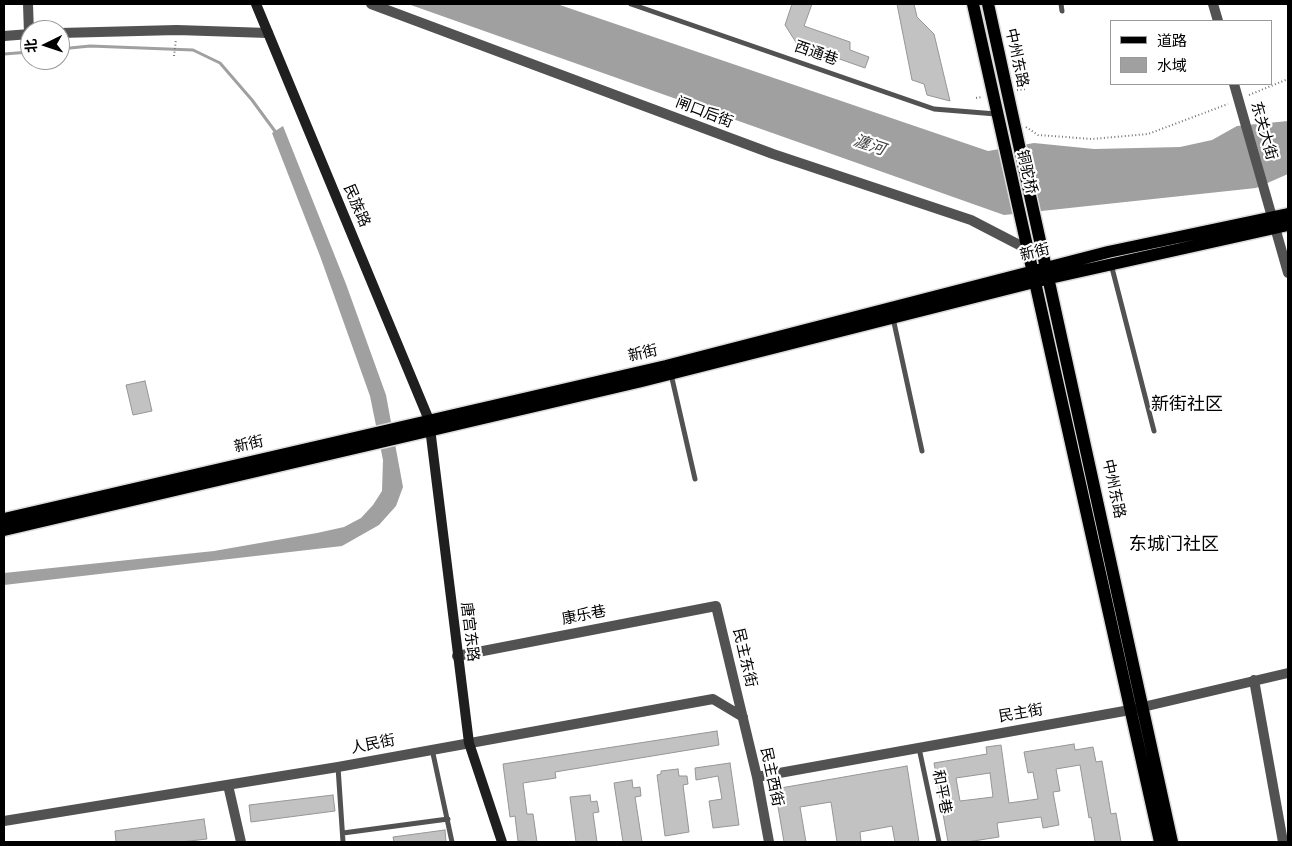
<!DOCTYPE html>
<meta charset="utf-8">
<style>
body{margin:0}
#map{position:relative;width:1292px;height:846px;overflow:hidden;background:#fff;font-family:"Roboto Condensed","Noto Sans SC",sans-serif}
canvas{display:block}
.frame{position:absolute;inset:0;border:5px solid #000;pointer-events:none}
.legend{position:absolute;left:1110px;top:20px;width:162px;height:65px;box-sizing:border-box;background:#fff;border:1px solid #999;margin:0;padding:6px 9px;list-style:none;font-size:15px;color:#000}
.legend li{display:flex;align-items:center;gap:10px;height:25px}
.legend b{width:25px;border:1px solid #999}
.north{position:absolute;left:20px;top:20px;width:50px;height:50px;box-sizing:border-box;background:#fff;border:1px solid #999;border-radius:50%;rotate:266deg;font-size:14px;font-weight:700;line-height:20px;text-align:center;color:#000}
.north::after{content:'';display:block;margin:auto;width:18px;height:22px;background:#000;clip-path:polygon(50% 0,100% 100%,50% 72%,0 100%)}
</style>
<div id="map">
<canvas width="1292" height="846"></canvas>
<div class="frame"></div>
<ul class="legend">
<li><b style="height:6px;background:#000"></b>道路</li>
<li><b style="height:14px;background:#a0a0a0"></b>水域</li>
</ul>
<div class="north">北</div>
</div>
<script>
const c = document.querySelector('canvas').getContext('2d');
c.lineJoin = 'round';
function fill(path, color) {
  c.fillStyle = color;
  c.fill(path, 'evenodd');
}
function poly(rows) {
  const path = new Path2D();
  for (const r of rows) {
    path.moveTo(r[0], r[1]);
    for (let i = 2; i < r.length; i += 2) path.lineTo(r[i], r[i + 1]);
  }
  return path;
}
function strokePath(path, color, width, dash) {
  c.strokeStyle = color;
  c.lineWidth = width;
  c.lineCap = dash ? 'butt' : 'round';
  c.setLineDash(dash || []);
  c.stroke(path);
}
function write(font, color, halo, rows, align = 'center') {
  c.font = font + ' "Roboto Condensed","Noto Sans SC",sans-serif';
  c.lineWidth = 4.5;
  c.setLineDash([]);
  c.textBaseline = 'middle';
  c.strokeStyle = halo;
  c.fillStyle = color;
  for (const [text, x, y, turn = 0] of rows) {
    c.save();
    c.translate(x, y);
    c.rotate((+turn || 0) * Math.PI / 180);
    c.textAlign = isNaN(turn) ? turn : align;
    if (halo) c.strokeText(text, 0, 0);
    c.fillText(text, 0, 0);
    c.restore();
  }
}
fill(poly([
 [408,4,557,4,988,151,1034,143,1094,149,1180,147,1212,140,1237,126,1288,121,1288,174,1256,188,1004,215],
 [283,126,346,284,386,395,403,487,396,506,379,525,342,546,4,585,4,573,214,551,317,533,344,527,361,518,373,505,382,491,383,460,370,396,320,256,272,133]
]), '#a0a0a0');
strokePath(poly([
 [60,49,90,46,193,50,220,63,252,100,277,134],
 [4,54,30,52]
]), '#a0a0a0', 3);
const building = poly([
 [792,4,812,4,804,26,850,42,850,50,869,57,865,68,797,44,785,25,792,4],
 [897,4,914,4,917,17,934,34,950,101,927,95,924,84,912,80,897,4],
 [145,381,152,411,133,415,126,385,145,381],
 [717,731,719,745,555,772,556,778,523,783,527,814,533,814,537,842,518,841,515,816,510,817,503,764,717,731],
 [1074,744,1075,750,1093,747,1096,762,1102,761,1111,814,1116,813,1121,842,1095,842,1091,817,1089,818,1080,765,1056,769,1060,791,1053,792,1059,825,1043,828,1041,817,997,823,999,837,967,842,948,842,934,763,987,754,986,747,1001,745,1009,803,1038,799,1033,772,1028,773,1024,752,1074,744],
 [990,773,993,797,960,801,956,778,990,773],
 [730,763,739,825,713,828,709,801,722,799,718,776,696,780,695,768,730,763],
 [907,766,919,842,895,842,892,826,860,832,861,842,837,842,831,802,800,807,806,842,784,842,775,789,907,766],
 [678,769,679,776,687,776,688,784,683,785,689,832,665,836,657,775,661,774,661,771,678,769],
 [632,780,633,788,640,787,641,796,635,797,642,842,623,842,614,783,632,780],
 [333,795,335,811,251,822,249,805,333,795],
 [590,795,591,802,597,801,599,812,593,813,597,842,576,842,570,797,590,795],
 [204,819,207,839,181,842,116,842,115,831,204,819],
 [445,830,446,842,394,842,393,837,445,830]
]);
fill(building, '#c2c2c2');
strokePath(building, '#969696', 1);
const primary = poly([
 [973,4,1160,842],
 [988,4,1172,842],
 [4,519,666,366,1108,252,1288,214],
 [4,530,642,381,1050,278,1288,225]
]);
strokePath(primary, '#dbdbdb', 15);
strokePath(poly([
 [174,56,176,39],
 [1017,90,1027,89],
 [1249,95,1288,79],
 [976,98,983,97],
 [1026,127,1038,135,1092,139,1148,134,1228,104]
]), '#747474', 2, [1, 2.5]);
strokePath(poly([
 [631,4,934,109,996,114],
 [1061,4,1062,11],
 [1111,264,1154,431],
 [893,318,922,451],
 [671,374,695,479],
 [919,748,939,842],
 [432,749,452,842],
 [338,767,343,842],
 [343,833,448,819]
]), '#525252', 5);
strokePath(poly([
 [28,4,29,34],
 [371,4,773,154,971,220,1027,249],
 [1213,4,1218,21],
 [60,33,177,30,268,33],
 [4,36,30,34],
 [1234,84,1288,273],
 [457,656,716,606,757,777,769,842],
 [1254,680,1283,842],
 [757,777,1130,710,1288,673],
 [228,785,241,842],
 [4,821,338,767,713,699,743,717]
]), '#525252', 10);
strokePath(poly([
 [256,4,429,420,469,743,502,842]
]), '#1f1f1f', 10);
strokePath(primary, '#000', 12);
write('15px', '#000', '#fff', [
 ["西通巷",816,54,19],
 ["中州东路",1016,58,78],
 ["闸口后街",704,113,21],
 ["东关大街",1263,131,74],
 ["铜驼桥",1026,172,77],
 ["民族路",356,206,67],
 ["新街",1035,253,-14],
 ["新街",643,354,-13],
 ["新街",249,445,-13],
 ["中州东路",1113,489,78],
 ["康乐巷",584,616,-11],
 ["唐宫东路",469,632,83],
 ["民主东街",744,658,77],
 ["民主街",1021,714,-10],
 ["人民街",373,745,-11],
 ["民主西街",771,777,78],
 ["和平巷",941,792,79]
]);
write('italic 16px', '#414141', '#fff', [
 ["瀍河",869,146,19]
]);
write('18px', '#000', '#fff', [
 ["新街社区",1187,405],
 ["东城门社区",1174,545]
]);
</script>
